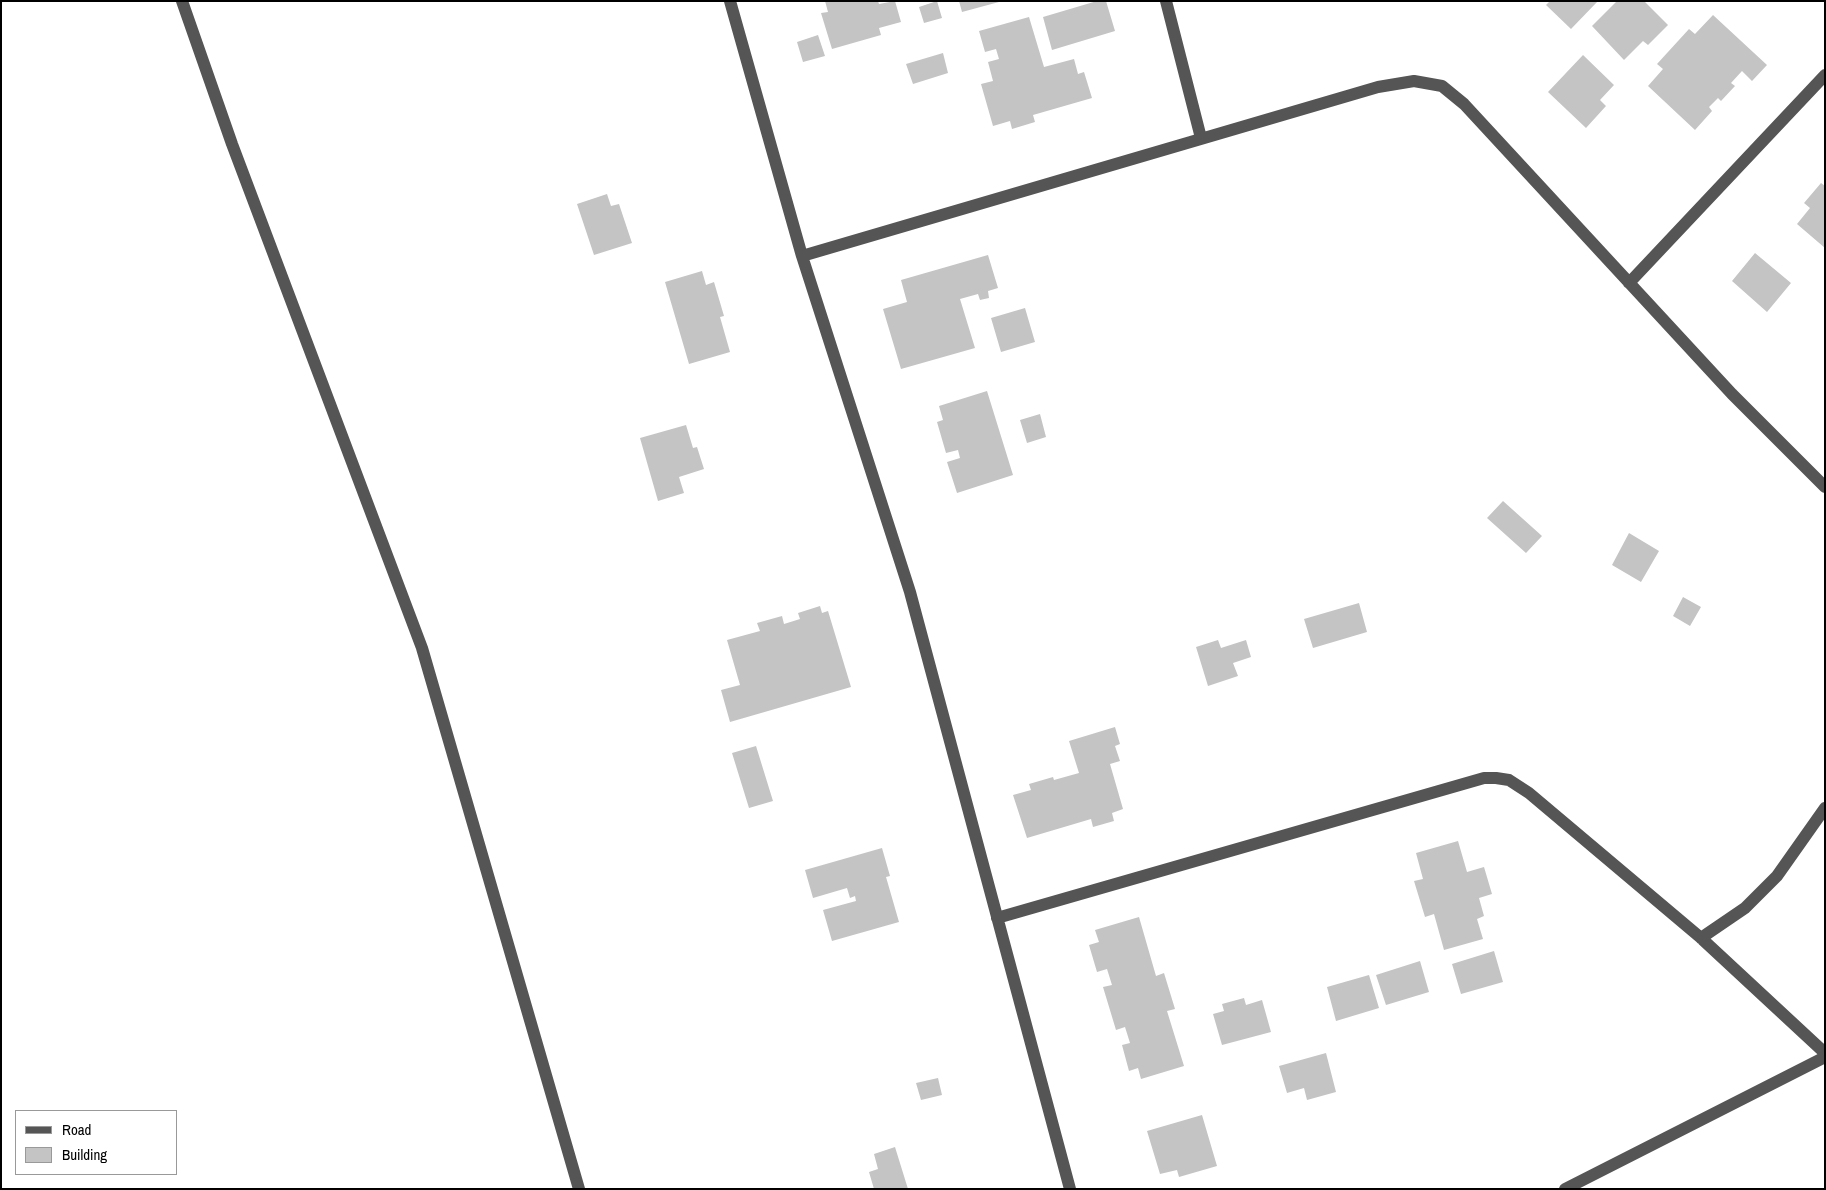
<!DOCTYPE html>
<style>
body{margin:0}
#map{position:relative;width:1826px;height:1190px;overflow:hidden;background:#fff;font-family:"Archivo Narrow",sans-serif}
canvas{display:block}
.frame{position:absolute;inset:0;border:2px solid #000;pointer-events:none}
.legend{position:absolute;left:15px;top:1110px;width:162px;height:65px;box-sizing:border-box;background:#fff;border:1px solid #999;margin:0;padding:6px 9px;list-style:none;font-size:15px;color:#000}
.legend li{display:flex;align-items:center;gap:10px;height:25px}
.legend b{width:25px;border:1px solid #999}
</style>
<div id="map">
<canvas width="1826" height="1190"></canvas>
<div class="frame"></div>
<ul class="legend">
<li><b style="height:6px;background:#555"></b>Road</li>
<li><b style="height:14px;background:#c4c4c4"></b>Building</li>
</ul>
</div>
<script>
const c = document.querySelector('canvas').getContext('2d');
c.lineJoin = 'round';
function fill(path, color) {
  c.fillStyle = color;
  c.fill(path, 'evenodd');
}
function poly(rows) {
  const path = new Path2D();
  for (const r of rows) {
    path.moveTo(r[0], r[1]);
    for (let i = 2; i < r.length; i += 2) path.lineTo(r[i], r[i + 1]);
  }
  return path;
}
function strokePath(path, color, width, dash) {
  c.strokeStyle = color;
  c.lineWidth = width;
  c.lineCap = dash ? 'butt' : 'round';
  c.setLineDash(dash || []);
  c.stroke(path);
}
fill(poly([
 [825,1,878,1,879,4,895,1,901,22,879,28,881,35,832,49,821,13,828,12],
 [937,1,942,18,924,23,919,7],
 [959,1,999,1,999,2,962,12],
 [1097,1,1106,1,1115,31,1052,50,1043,17],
 [1550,1,1598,1,1571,29,1546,5],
 [1617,1,1644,1,1668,25,1648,45,1643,41,1624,60,1592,26],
 [1713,15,1767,65,1752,81,1742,71,1731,83,1735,86,1721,101,1718,98,1709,107,1712,111,1695,130,1648,86,1663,69,1657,64,1689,29,1695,34],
 [1029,17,1044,67,1074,59,1078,74,1084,72,1092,98,1033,115,1035,122,1012,129,1010,121,993,126,981,84,993,81,988,62,999,59,996,49,985,52,979,31],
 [818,35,825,56,803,62,797,42],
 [943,53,948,73,913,84,906,64],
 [1583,55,1614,85,1600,100,1606,106,1586,128,1548,92],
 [1821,183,1825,186,1825,248,1797,224,1810,208,1804,203],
 [607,194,611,206,619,204,632,243,594,255,577,204],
 [1755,253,1791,283,1767,312,1732,281],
 [988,255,998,288,988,291,989,298,980,300,978,294,960,299,975,348,901,369,883,309,907,302,901,280],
 [702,271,706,285,714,282,724,316,720,317,730,352,689,364,665,282],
 [1025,308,1035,342,1001,352,991,318],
 [987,391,1013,475,957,493,947,462,960,458,958,450,946,453,937,422,943,420,939,406],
 [1040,414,1046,437,1027,443,1020,420],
 [686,425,693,448,697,447,704,469,679,477,684,493,658,501,640,438],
 [1503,501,1542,536,1526,553,1487,518],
 [1629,533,1659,551,1641,582,1612,565],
 [1683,597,1701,607,1690,626,1673,616],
 [1359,603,1367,632,1313,648,1304,619],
 [820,606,822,613,828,611,851,687,730,722,721,690,740,685,727,640,760,631,757,623,782,616,784,624,800,619,798,613],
 [1218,640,1221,648,1246,640,1251,657,1233,663,1238,676,1208,686,1196,647],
 [1115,727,1120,744,1115,746,1120,761,1110,764,1123,809,1112,813,1114,821,1093,827,1091,819,1027,838,1013,795,1031,790,1029,784,1053,777,1054,780,1079,773,1069,741],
 [756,746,773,801,749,808,732,753],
 [1458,841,1467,872,1484,867,1492,894,1479,898,1484,916,1477,919,1483,939,1444,950,1434,914,1425,917,1414,881,1423,879,1416,853],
 [882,848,890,876,886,877,899,922,832,941,823,910,856,901,855,896,850,898,847,888,813,898,805,870],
 [1139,917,1156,976,1164,973,1175,1009,1167,1011,1184,1066,1141,1079,1138,1068,1129,1071,1122,1045,1130,1043,1125,1027,1116,1030,1103,987,1112,985,1107,969,1097,972,1089,945,1099,942,1095,930],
 [1494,951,1503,982,1461,994,1452,964],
 [1420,961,1429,992,1386,1005,1376,975],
 [1369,975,1379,1008,1336,1021,1327,987],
 [1244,998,1246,1005,1262,1000,1271,1032,1222,1045,1213,1014,1224,1011,1222,1004],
 [1326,1053,1336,1092,1307,1100,1304,1088,1287,1093,1279,1066],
 [938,1078,942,1095,921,1100,916,1083],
 [1202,1115,1217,1166,1179,1177,1177,1170,1160,1174,1147,1131],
 [895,1147,908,1189,874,1189,869,1172,878,1169,874,1154]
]), '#c4c4c4');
strokePath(poly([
 [182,1,232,144,422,648,579,1189],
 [730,1,802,256,910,592,1070,1189],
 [1166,1,1201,138],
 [802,256,1378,87,1414,81,1442,86,1464,104,1732,394,1825,487],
 [1629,283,1825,75],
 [997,918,1484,778,1496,778,1509,780,1529,793,1701,938,1825,1053],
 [1701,938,1745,908,1777,876,1825,808],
 [1565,1189,1825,1057]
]), '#555', 12);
</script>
